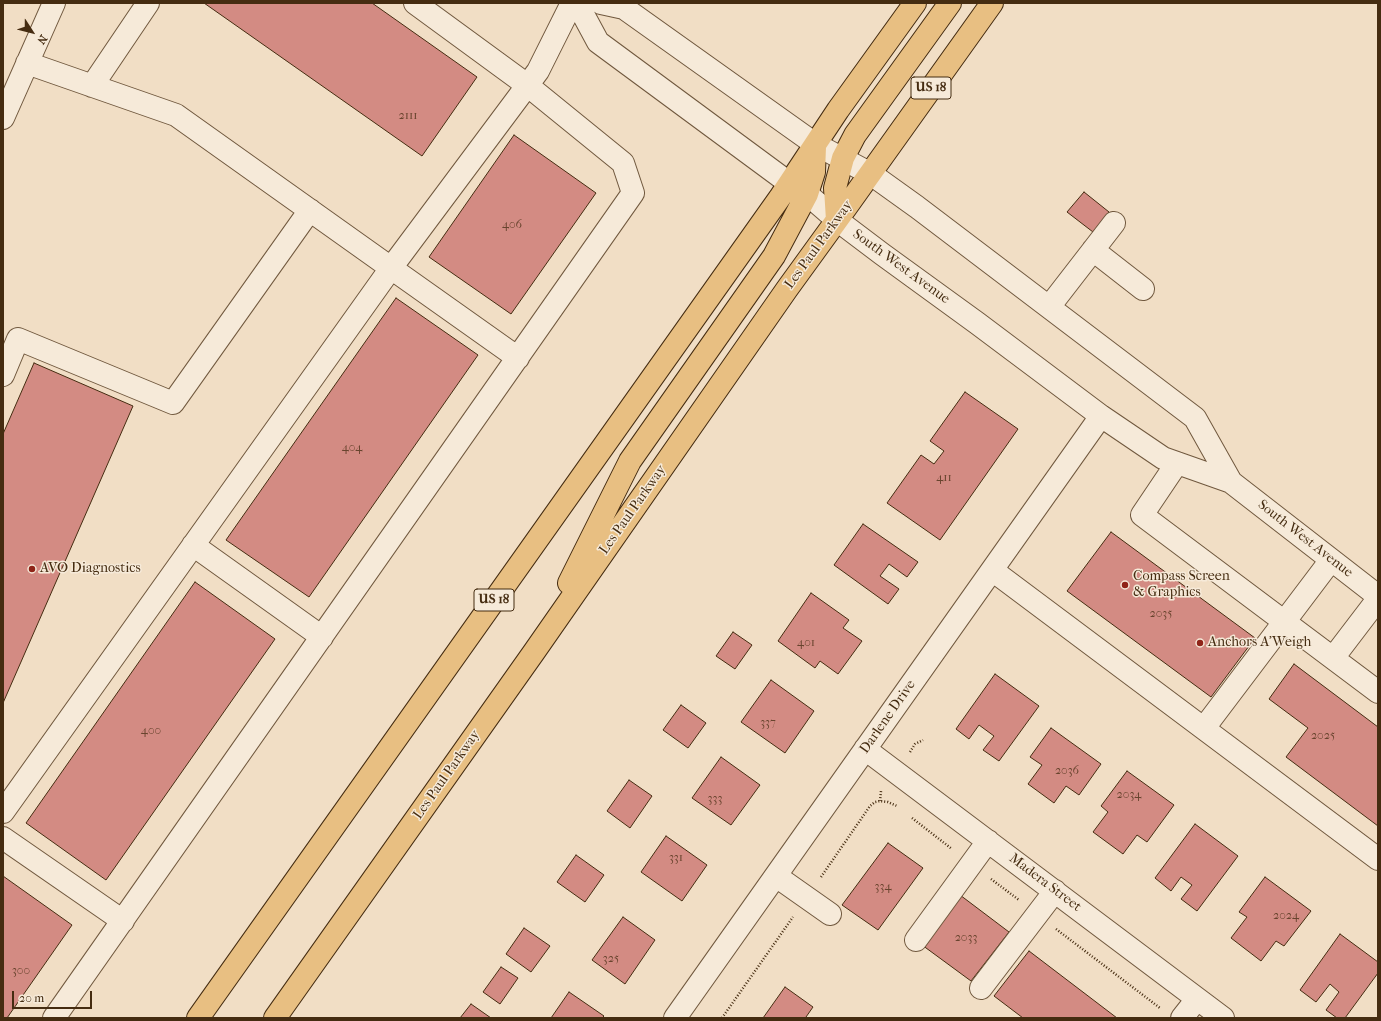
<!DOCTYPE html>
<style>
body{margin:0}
#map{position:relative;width:1381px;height:1021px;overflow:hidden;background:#f1dec5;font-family:"IM FELL French Canon",serif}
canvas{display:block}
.frame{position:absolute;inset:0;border:4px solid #452c11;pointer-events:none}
.north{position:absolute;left:12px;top:12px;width:40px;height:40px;-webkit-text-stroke:3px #f6ead9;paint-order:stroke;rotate:126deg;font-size:11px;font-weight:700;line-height:16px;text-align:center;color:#452c11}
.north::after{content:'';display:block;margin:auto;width:14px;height:18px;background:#452c11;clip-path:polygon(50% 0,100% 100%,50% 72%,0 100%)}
.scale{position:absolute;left:12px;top:991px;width:80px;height:18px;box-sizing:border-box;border:2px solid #452c11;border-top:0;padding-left:5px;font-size:12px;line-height:14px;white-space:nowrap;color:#452c11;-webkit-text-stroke:3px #f6ead9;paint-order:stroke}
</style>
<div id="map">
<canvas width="1381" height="1021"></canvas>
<div class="frame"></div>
<div class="north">N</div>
<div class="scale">20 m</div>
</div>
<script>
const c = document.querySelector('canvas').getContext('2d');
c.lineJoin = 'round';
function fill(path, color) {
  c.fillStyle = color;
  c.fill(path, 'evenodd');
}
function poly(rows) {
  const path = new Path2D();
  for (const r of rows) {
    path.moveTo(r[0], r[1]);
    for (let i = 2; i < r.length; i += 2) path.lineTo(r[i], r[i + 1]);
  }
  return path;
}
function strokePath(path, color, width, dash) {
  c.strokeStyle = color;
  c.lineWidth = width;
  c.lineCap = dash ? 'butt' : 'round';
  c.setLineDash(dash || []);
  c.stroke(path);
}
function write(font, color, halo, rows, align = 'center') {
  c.font = font + ' "IM FELL French Canon",serif';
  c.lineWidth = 3;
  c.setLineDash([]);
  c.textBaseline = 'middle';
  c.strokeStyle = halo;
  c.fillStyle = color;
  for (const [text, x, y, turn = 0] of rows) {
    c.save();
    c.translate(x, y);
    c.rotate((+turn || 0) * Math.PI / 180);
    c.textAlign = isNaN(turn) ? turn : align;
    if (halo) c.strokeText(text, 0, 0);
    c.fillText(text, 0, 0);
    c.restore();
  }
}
const building = poly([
 [204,3,372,3,477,77,422,156,204,3],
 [514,135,596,193,511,314,429,257,514,135],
 [1084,192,1109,212,1093,232,1067,212,1084,192],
 [396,298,478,355,309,597,226,540,396,298],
 [34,363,133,406,3,703,3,434,34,363],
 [965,392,1018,429,940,540,887,503,921,455,934,464,944,451,930,441,965,392],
 [863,524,918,562,907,577,889,564,880,576,899,589,888,604,834,565,863,524],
 [1111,532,1255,638,1211,697,1067,591,1111,532],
 [195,582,275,639,106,880,26,823,195,582],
 [811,593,849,620,843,628,862,641,838,674,820,661,815,668,778,641,811,593],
 [733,632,752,645,735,669,716,656,733,632],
 [1294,664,1378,727,1378,826,1286,757,1308,728,1269,699,1294,664],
 [995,674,1039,706,999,761,983,750,994,736,979,725,969,739,956,729,995,674],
 [771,680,814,711,785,753,741,722,771,680],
 [681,705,706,723,688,748,663,730,681,705],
 [1051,728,1101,764,1079,795,1066,786,1054,803,1028,784,1042,765,1030,757,1051,728],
 [721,757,760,785,731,825,692,798,721,757],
 [1127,771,1174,805,1147,842,1137,835,1123,854,1093,832,1108,812,1101,806,1127,771],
 [629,780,652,796,630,828,607,811,629,780],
 [1195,824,1238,856,1197,911,1181,899,1192,885,1181,877,1171,891,1155,878,1195,824],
 [666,836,707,865,682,901,641,872,666,836],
 [888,843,923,868,878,930,842,905,888,843],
 [576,855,604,875,585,902,557,882,576,855],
 [3,876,72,925,7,1018,3,1018,3,876],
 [1265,877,1311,911,1284,946,1276,941,1261,961,1231,938,1247,917,1239,912,1265,877],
 [960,895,1009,932,971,981,922,945,960,895],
 [623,917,655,940,625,984,592,960,623,917],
 [524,928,550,946,531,972,506,954,524,928],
 [1340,934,1378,962,1378,973,1345,1018,1337,1018,1326,1010,1339,992,1330,984,1316,1002,1300,990,1340,934],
 [1029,951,1117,1018,1023,1018,994,996,1029,951],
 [501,967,518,978,500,1004,483,992,501,967],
 [785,987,813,1007,806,1017,807,1018,763,1018,785,987],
 [569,992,604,1016,602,1018,551,1018,569,992],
 [471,1004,491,1018,460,1018,471,1004]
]);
fill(building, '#d38b83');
strokePath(building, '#452c11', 1);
const minor = poly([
 [577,3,598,42,789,183,807,194,837,220,882,254,977,323,1101,416,1163,458,1231,482,1378,596],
 [601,3,624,8,815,144,871,174,917,207,1195,418,1231,482],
 [92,86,148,3],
 [3,118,54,3],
 [1093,250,1143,289],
 [1049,307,1114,223],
 [518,358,391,268,538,71,572,3],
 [3,375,18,339,173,403,310,210],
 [1177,463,1142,515,1378,692],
 [193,545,322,637],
 [992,570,1378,859],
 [1333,658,1378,599],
 [1204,728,1331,560],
 [865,749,1223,1018],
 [3,812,391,268,176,115,27,63],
 [3,838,123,921],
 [776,876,830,914],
 [916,940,988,841],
 [981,988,1055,891],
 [54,1018,633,193,623,163,527,85,415,3],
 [675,1018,1101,416],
 [1182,1018,1197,999]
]);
const major = poly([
 [837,220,835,188,843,158,855,135,950,3],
 [569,583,630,461,774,256,807,194,814,172,815,147],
 [198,1018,781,196,838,110,915,3],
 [275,1018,534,652,787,289,837,220,992,3]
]);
strokePath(minor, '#70583e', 24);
strokePath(major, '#452c11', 24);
strokePath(poly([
 [910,752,915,744,923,740],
 [880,801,881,791],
 [912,818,952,849],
 [821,877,870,806,875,802,880,801,888,802,897,806],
 [991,879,1019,900],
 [1056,929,1160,1008],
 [722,1018,793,917]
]), '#452c11', 2.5, [1, 2]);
strokePath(minor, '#f6ead9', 22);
strokePath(major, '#e8bf82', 22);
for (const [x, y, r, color] of [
 [32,569,4,"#8f2418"],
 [1125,585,4,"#8f2418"],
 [1200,643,4,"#8f2418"]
]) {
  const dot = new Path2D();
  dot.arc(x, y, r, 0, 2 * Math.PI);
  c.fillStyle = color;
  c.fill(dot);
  strokePath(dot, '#f6ead9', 1.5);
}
write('12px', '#68442e', null, [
 ["2111",408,116],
 ["406",512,225],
 ["404",352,448],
 ["411",944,478],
 ["2035",1161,614],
 ["401",806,643],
 ["337",768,723],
 ["400",151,731],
 ["2025",1323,736],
 ["2036",1067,771],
 ["2034",1129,795],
 ["333",715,799],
 ["331",676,858],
 ["334",883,887],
 ["2024",1286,916],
 ["2033",966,938],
 ["325",611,959],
 ["300",21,971]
]);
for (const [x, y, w] of [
 [931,88,40],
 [494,600,40]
]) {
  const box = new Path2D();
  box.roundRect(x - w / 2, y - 11, w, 22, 3);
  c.fillStyle = '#f6ead9';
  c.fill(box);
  strokePath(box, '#452c11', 1);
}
write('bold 13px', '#452c11', null, [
 ["US 18",931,88],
 ["US 18",494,600]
]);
write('14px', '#452c11', '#f6ead9', [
 ["Les Paul Parkway",819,245,-54],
 ["South West Avenue",901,267,36],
 ["Les Paul Parkway",633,510,-55],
 ["South West Avenue",1305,539,38],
 ["Darlene Drive",888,717,-55],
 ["Les Paul Parkway",447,775,-55],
 ["Madera Street",1045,883,37]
]);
write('14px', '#452c11', '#f6ead9', [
 ["AVO Diagnostics",40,569],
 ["Compass Screen",1133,577],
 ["& Graphics",1133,593],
 ["Anchors A'Weigh",1208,643]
], 'left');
</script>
